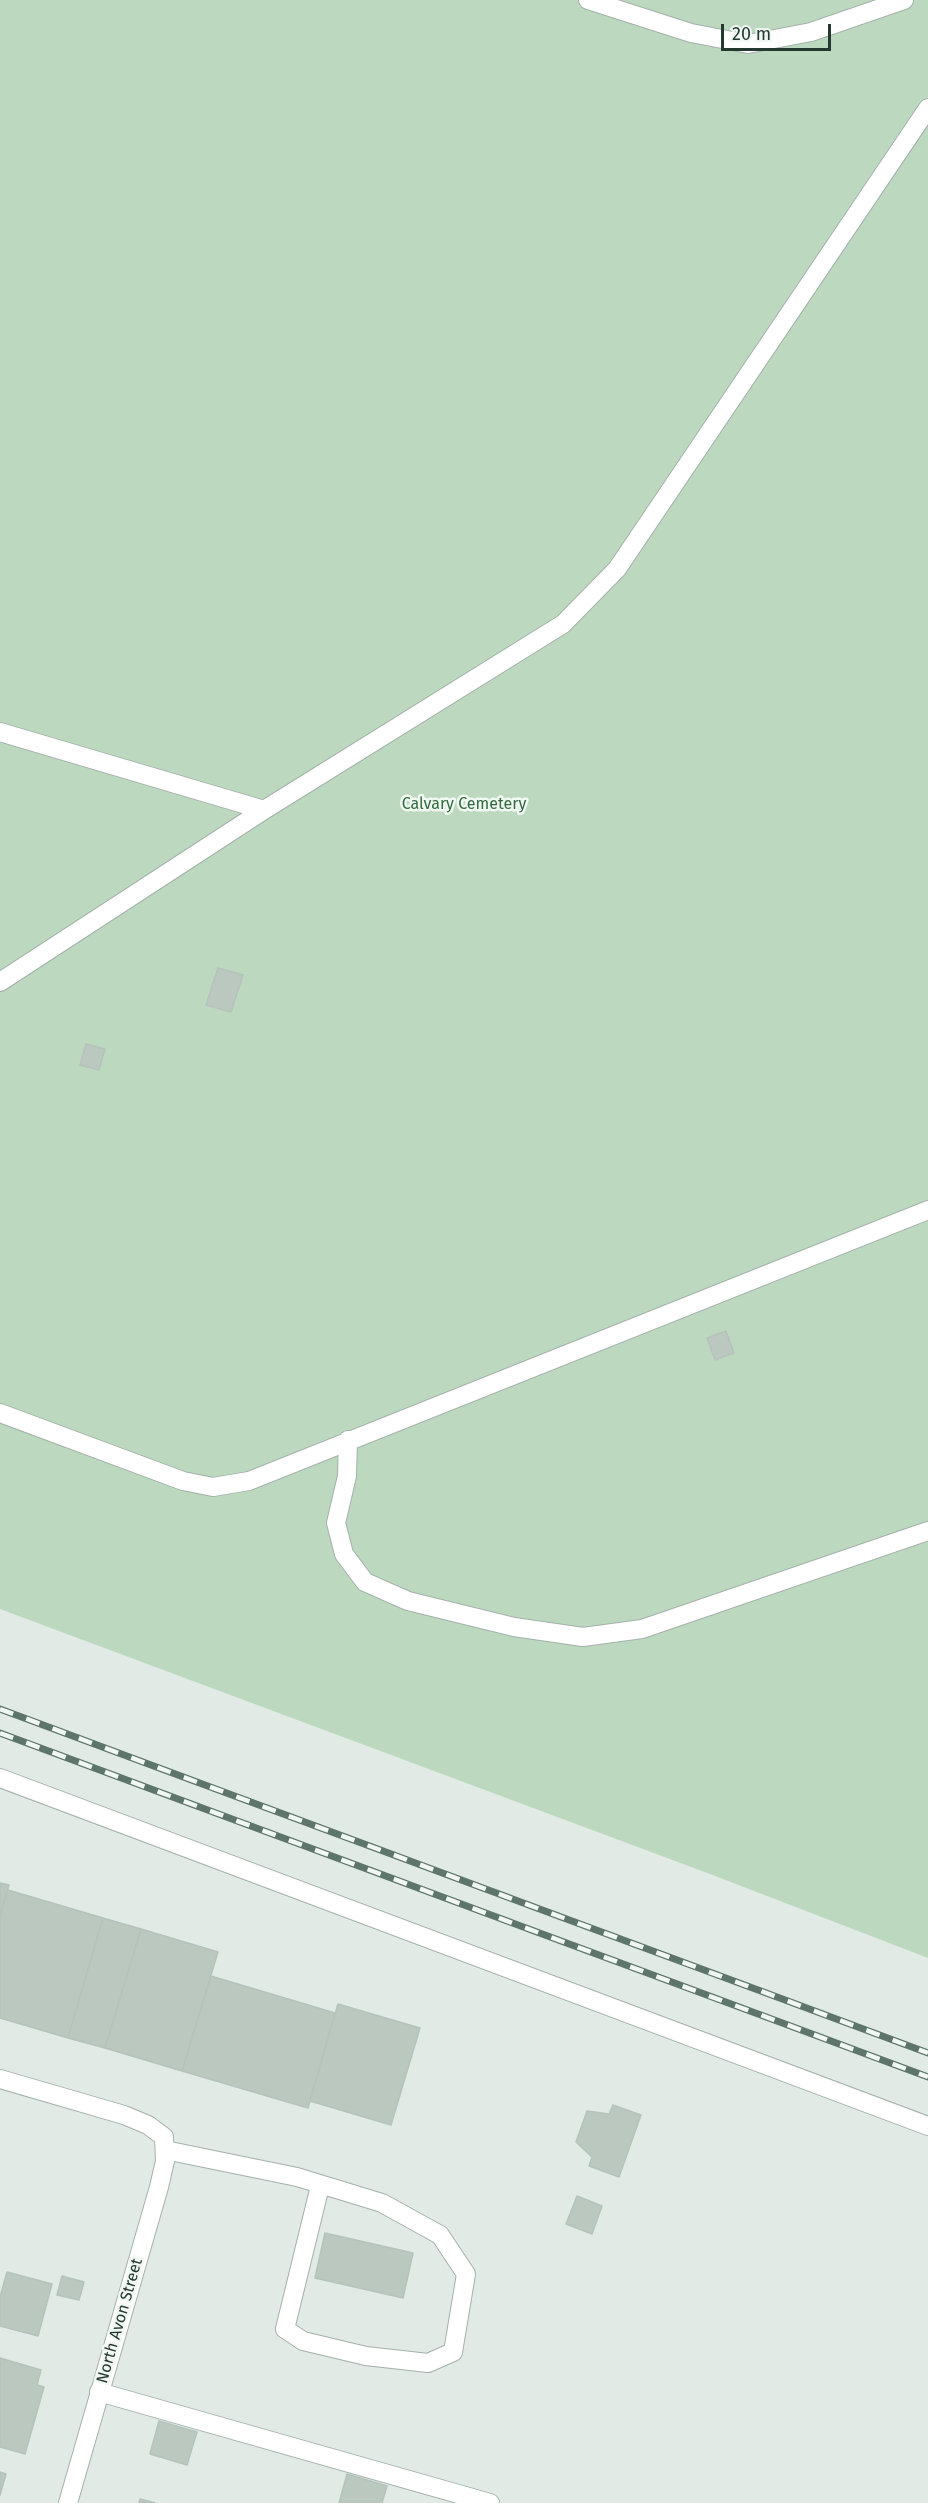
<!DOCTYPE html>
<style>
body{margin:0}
#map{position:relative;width:928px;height:2503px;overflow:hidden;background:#e1eae5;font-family:"Fira Sans",sans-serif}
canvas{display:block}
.scale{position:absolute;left:721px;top:24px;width:110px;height:27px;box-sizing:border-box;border:3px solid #233930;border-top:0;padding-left:8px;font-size:18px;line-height:21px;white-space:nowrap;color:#233930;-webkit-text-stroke:4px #f1f7f3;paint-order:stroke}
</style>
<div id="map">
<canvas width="928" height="2503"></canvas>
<div class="scale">20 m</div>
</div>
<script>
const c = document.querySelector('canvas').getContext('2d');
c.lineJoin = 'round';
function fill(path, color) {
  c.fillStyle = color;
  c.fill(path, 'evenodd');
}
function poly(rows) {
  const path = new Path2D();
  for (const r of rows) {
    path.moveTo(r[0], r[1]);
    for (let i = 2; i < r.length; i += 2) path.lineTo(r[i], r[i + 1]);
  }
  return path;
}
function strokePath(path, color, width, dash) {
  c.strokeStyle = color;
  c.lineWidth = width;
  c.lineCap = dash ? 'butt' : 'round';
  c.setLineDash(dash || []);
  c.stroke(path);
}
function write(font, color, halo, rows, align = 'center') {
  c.font = font + ' "Fira Sans",sans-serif';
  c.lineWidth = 5;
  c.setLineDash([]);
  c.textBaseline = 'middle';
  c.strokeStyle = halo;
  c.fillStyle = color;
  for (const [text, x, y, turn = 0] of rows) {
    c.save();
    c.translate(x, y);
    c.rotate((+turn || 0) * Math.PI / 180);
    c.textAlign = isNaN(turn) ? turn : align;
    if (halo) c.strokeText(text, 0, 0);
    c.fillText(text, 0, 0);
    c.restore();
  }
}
fill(poly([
 [0,0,928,0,928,1958,710,1874,0,1609]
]), '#bcd9bf');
const building = poly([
 [218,968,243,975,231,1012,206,1005,218,968],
 [86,1044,105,1049,99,1070,80,1065,86,1044],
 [726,1331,734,1353,715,1360,707,1338,726,1331],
 [0,1883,9,1885,0,1916,0,1883],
 [8,1890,103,1918,68,2038,0,2018,0,1916,8,1890],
 [103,1918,141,1929,105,2048,68,2038,103,1918],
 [141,1929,218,1952,182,2071,105,2048,141,1929],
 [211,1976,335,2013,308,2108,182,2071,211,1976],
 [338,2004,420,2028,391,2125,310,2101,338,2004],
 [613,2105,641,2115,619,2177,589,2166,592,2157,576,2142,587,2111,609,2114,613,2105],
 [577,2196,602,2206,592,2234,566,2224,577,2196],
 [325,2233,413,2253,403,2298,315,2278,325,2233],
 [7,2272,52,2284,38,2336,0,2326,0,2297,7,2272],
 [62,2276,84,2282,79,2300,57,2295,62,2276],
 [0,2358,41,2370,37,2385,44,2387,25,2454,0,2447,0,2358],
 [159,2421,197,2432,187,2465,150,2454,159,2421],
 [0,2472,6,2474,0,2495,0,2472],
 [347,2474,387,2486,382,2503,339,2503,347,2474],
 [140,2499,155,2503,139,2503,140,2499]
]);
fill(building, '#bac8c0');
strokePath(building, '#b4c3bb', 1.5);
const service = poly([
 [588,0,691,33,748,44,811,32,904,0],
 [0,732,264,810],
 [0,982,264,810,563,624,617,569,928,108],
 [0,1413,183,1481,213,1487,249,1481,928,1210],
 [348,1440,347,1476,336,1523,344,1554,365,1582,408,1601,514,1627,583,1637,642,1629,928,1531],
 [0,1778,928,2126],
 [165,2150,297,2177,382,2203,440,2235,466,2274,453,2352,428,2363,366,2356,303,2341,285,2329,320,2186],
 [99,2392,490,2503]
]);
const minor = poly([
 [0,2079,124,2115,148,2125,164,2137,165,2161,159,2187,68,2503]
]);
strokePath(service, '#a4b1ab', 20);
strokePath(minor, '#a4b1ab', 20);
strokePath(service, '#fff', 18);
strokePath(minor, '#fff', 18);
const rail = poly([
 [0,1709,928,2053],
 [0,1733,928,2077]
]);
strokePath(rail, '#5e756b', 7);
strokePath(rail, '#f1f7f3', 4.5, [14]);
write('16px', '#326c3e', '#f1f7f3', [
 ["Calvary Cemetery",464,805]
]);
write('16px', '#233930', '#f1f7f3', [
 ["North Avon Street",120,2321,-74]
]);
</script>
